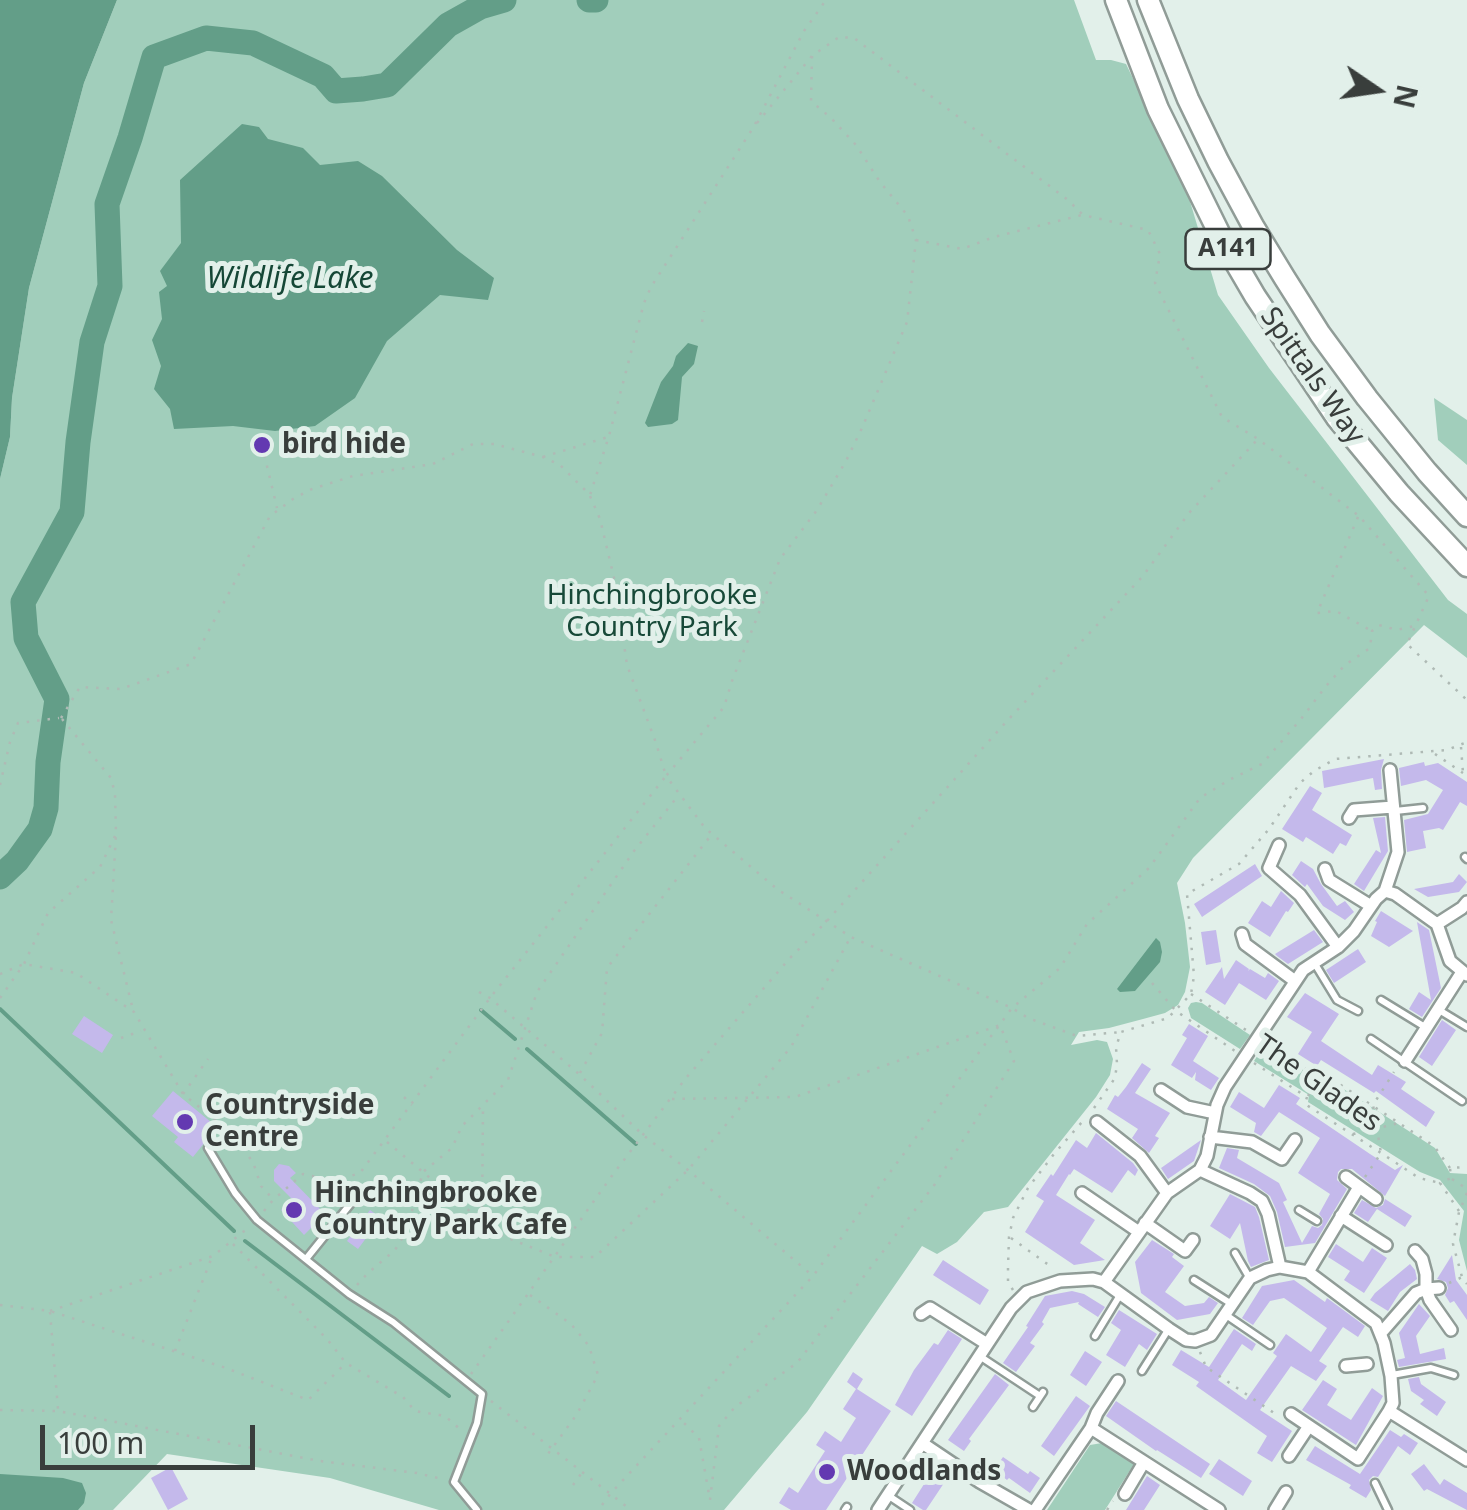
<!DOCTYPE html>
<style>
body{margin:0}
#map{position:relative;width:1467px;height:1510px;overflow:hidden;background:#e2f0ea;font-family:"Noto Sans",sans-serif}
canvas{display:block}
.north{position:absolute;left:1327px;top:40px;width:100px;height:100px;-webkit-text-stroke:8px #e2f0ea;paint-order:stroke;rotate:103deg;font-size:28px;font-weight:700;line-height:40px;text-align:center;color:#393e3c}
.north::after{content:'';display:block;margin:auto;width:35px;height:45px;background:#393e3c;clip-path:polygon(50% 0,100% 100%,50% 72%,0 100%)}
.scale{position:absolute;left:40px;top:1425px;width:215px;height:45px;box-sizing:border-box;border:5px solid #393e3c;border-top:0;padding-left:12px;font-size:30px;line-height:35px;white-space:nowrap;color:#393e3c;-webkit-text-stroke:8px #e2f0ea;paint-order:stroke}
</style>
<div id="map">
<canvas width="1467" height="1510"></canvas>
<div class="north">N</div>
<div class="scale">100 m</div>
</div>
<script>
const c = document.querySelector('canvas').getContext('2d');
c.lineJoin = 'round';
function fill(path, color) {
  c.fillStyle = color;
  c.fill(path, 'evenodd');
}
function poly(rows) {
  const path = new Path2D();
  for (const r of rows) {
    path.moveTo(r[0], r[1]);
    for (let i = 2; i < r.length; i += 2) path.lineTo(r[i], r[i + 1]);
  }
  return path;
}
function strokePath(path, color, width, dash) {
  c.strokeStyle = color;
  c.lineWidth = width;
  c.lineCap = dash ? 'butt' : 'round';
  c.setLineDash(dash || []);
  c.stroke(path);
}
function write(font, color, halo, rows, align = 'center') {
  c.font = font + ' "Noto Sans",sans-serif';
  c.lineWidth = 10;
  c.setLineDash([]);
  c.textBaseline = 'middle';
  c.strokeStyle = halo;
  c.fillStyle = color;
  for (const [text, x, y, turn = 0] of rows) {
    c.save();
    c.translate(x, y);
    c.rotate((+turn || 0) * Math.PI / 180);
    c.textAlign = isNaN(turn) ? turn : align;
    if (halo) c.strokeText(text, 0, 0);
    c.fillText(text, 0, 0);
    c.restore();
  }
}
fill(poly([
 [117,0,1074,0,1096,60,1111,60,1126,64,1186,188,1218,295,1269,368,1448,600,1467,614,1467,658,1424,625,1193,858,1177,883,1185,923,1190,967,1185,992,1178,1005,1165,1013,1143,1019,1109,1028,1079,1032,1071,1045,1097,1040,1107,1042,1113,1059,1110,1075,1096,1097,1008,1207,984,1212,957,1242,937,1254,922,1246,807,1412,724,1510,439,1510,330,1478,167,1454,113,1510,0,1510,0,479,10,437,12,398,29,288,84,83],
 [1434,398,1467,420,1467,465,1438,440],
 [1196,1002,1202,1003,1250,1035,1240,1049,1191,1018,1188,1008,1191,1003],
 [1264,1046,1320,1080,1325,1077,1435,1148,1450,1173,1467,1174,1467,1271,1459,1240,1464,1211,1440,1180,1420,1172,1308,1102,1309,1095,1254,1061],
 [1102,1443,1134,1464,1105,1510,1047,1510,1090,1445]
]), '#a1cebb');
fill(poly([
 [0,0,117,0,84,83,29,288,12,398,10,437,0,479],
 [242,124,259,127,268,139,303,148,320,165,358,161,382,176,457,250,494,278,488,300,440,295,387,341,355,398,315,426,275,431,233,426,174,429,170,409,154,389,161,366,152,340,162,319,159,292,167,286,160,271,181,243,180,180],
 [688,343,698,346,694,364,682,377,678,420,672,424,648,427,645,423,661,382,673,366,676,356],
 [1156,938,1160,942,1162,952,1160,962,1135,991,1120,992,1117,989],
 [0,1474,63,1478,82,1483,86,1493,84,1503,78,1510,0,1510]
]), '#639e88');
strokePath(poly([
 [0,1009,234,1231],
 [481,1010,515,1039],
 [527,1049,636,1144],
 [245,1241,449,1396]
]), '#639e88', 4);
strokePath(poly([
 [589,0,596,0],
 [0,877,17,861,40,829,46,808,48,762,57,699,26,638,23,602,72,512,78,442,92,342,110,286,107,204,130,138,154,57,206,38,253,43,323,76,336,91,363,89,387,85,448,25,480,7,504,0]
]), '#639e88', 25);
fill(poly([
 [1384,759,1381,770,1382,789,1375,790,1373,778,1324,788,1322,771],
 [1424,762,1425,766,1438,763,1467,782,1467,806,1460,802,1443,830,1439,828,1423,831,1426,848,1407,852,1404,820,1428,814,1443,790,1426,780,1401,786,1399,768],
 [1310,786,1322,793,1312,810,1352,835,1346,846,1340,843,1333,854,1306,837,1303,842,1282,829],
 [1385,817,1388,851,1364,891,1354,884,1376,850,1381,853,1373,818],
 [1301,861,1313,869,1321,884,1337,906,1345,901,1354,912,1345,920,1323,906,1307,884,1305,887,1292,875],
 [1255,864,1262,876,1202,917,1194,904],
 [1459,874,1467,882,1459,892,1428,897,1414,889,1453,882],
 [1281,891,1294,903,1288,912,1286,911,1270,937,1248,923,1262,901,1271,907],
 [1381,911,1413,931,1389,947,1371,936,1377,922,1375,921],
 [1417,922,1429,930,1441,988,1422,1017,1409,1009,1419,992,1431,1000],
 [1216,930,1221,962,1206,965,1201,932],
 [1314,930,1323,942,1288,964,1277,956,1275,954],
 [1358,949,1366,962,1334,983,1326,970],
 [1236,960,1249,969,1248,971,1250,969,1265,978,1268,973,1279,981,1266,1000,1239,983,1225,1005,1205,992,1222,967,1224,979],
 [1305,993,1339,1014,1321,1041,1372,1075,1378,1065,1406,1082,1401,1089,1435,1112,1426,1127,1376,1091,1374,1093,1321,1060,1317,1066,1298,1054,1312,1032,1287,1017],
 [84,1016,113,1035,102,1053,72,1034],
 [1442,1020,1456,1030,1432,1066,1419,1057],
 [1189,1024,1208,1036,1193,1061,1219,1078,1211,1090,1195,1080,1196,1072,1192,1078,1171,1065,1187,1038,1182,1035],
 [1142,1063,1151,1069,1135,1093,1170,1113,1155,1136,1159,1138,1149,1153,1132,1138,1138,1129,1107,1109,1115,1095,1118,1097,1126,1087],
 [1279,1085,1300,1098,1296,1104,1370,1154,1395,1170,1403,1165,1385,1196,1352,1169,1341,1169,1338,1172,1337,1180,1347,1189,1315,1243,1285,1247,1277,1212,1270,1196,1254,1184,1219,1168,1227,1148,1239,1150,1237,1158,1279,1183,1287,1200,1283,1202,1302,1243,1312,1226,1318,1228,1322,1225,1323,1219,1319,1214,1330,1194,1298,1173,1320,1138,1279,1112,1261,1136,1254,1132,1256,1123,1230,1107,1239,1092,1264,1108],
 [173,1091,217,1127,193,1157,174,1142,178,1137,152,1116],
 [1096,1133,1133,1163,1138,1170,1135,1176,1128,1170,1112,1193,1074,1169,1070,1175,1069,1174,1056,1195,1095,1220,1080,1243,1105,1260,1074,1265,1025,1232,1044,1201,1036,1196,1051,1174,1053,1176,1076,1140,1087,1148],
 [1201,1140,1194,1161,1168,1179,1161,1168],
 [279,1164,289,1166,296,1173,290,1178,325,1214,304,1235,281,1210,292,1199,274,1181,274,1170],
 [1230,1194,1255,1207,1259,1217,1269,1260,1251,1267,1248,1261,1240,1223,1230,1239,1210,1226],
 [1385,1199,1412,1216,1405,1227,1377,1209,1368,1222,1354,1213,1362,1200,1376,1208,1383,1205],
 [370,1210,381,1218,358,1249,347,1241],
 [1152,1240,1174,1254,1172,1257,1184,1266,1165,1292,1185,1306,1204,1303,1209,1297,1218,1303,1210,1314,1177,1320,1141,1293,1135,1262],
 [1336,1244,1363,1262,1372,1248,1387,1258,1364,1293,1344,1280,1350,1271,1328,1257],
 [1452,1255,1456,1280,1467,1295,1467,1320,1454,1301,1450,1303,1445,1295,1448,1288,1446,1282,1437,1279],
 [943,1260,989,1290,980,1305,933,1275],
 [1410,1264,1415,1270,1417,1279,1400,1292,1388,1311,1370,1300,1375,1293],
 [1294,1280,1325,1302,1327,1298,1365,1326,1358,1337,1343,1327,1319,1361,1327,1366,1316,1381,1291,1366,1260,1410,1292,1431,1272,1462,1257,1453,1267,1436,1196,1386,1199,1382,1172,1365,1181,1350,1209,1367,1234,1329,1256,1344,1252,1351,1242,1344,1218,1380,1246,1400,1277,1356,1273,1353,1286,1334,1311,1352,1327,1328,1284,1298,1270,1301,1253,1325,1242,1318,1262,1286],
 [1072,1291,1084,1294,1105,1307,1098,1317,1078,1304,1079,1302,1050,1308,1042,1322,1044,1324,1030,1343,1035,1346,1016,1372,1003,1363,1028,1327,1026,1326,1045,1296],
 [1419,1304,1430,1316,1416,1336,1420,1354,1444,1348,1446,1359,1399,1367,1397,1360,1405,1358,1399,1333],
 [1119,1310,1157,1334,1147,1350,1139,1344,1125,1367,1106,1355,1121,1330,1111,1323],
 [948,1330,962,1339,912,1416,895,1405,914,1370,934,1343,938,1345],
 [1085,1351,1102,1362,1086,1386,1070,1375],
 [853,1372,863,1379,857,1389,891,1411,826,1510,791,1510,779,1503,789,1487,798,1493,825,1451,816,1445,825,1431,841,1442,856,1418,843,1409,856,1389,847,1382],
 [995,1374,1009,1385,969,1439,971,1441,964,1451,948,1440],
 [1419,1377,1421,1384,1446,1402,1437,1416,1420,1404,1424,1400,1411,1391,1408,1379],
 [1323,1380,1337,1389,1327,1405,1351,1420,1372,1388,1383,1396,1356,1445,1302,1410],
 [1076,1396,1090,1406,1054,1456,1041,1446],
 [1116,1401,1210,1464,1201,1478,1157,1450,1156,1451,1106,1416],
 [1390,1430,1401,1437,1404,1434,1418,1443,1410,1455,1398,1446,1378,1477,1373,1476,1369,1480,1371,1490,1366,1498,1349,1488,1351,1485,1306,1460,1315,1446,1360,1474],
 [1003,1457,1028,1474,1030,1471,1040,1478,1030,1493,1009,1478,1007,1480,994,1470],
 [1219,1459,1252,1481,1243,1496,1209,1474],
 [934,1463,950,1474,926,1510,923,1510,912,1503,926,1481,923,1479],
 [1424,1464,1440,1485,1444,1479,1467,1493,1467,1510,1427,1489,1424,1491,1411,1474],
 [171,1467,188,1499,168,1510,151,1478],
 [1147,1476,1160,1485,1144,1510,1126,1510]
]), '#c4b9eb');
const service = poly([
 [1395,811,1423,808],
 [1465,857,1467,859],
 [1315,964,1337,1000,1358,1011],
 [1381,1000,1425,1027],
 [1439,1010,1467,1027],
 [1371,1039,1462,1101],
 [208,1148,235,1193,257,1220,349,1294,393,1322,482,1394,477,1423,454,1482,477,1510],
 [1299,1210,1317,1221],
 [1235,1253,1249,1277],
 [306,1259,356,1197],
 [1194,1280,1230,1303],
 [1226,1315,1270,1345],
 [1095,1336,1120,1295],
 [981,1357,1040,1396],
 [1142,1371,1168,1330],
 [1392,1375,1431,1368,1454,1375],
 [1033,1407,1043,1392],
 [1375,1483,1388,1510],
 [889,1496,910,1510],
 [845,1510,847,1507]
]);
const minor = poly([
 [1349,818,1354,810,1393,807],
 [1279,845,1269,868,1300,895,1338,947],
 [1325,869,1329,880,1371,906],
 [1385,891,1395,894,1437,924,1450,961,1467,975],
 [1437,924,1462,908,1467,902],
 [1242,934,1245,944,1295,981],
 [1405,1061,1462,972],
 [1161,1090,1187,1107,1215,1113],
 [1097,1122,1140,1156,1167,1193],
 [1210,1137,1252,1142,1282,1159,1295,1140],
 [1200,1170,1250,1193,1262,1201,1268,1214,1280,1267],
 [1346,1177,1376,1199],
 [1082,1193,1139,1232],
 [1341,1216,1386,1245],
 [1145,1223,1185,1251,1193,1240],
 [1415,1251,1422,1259,1426,1274,1426,1289,1430,1300,1451,1330],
 [1308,1272,1359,1187],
 [1104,1282,1167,1193,1200,1170,1207,1156,1217,1105,1225,1087,1303,970,1338,947,1354,931,1376,899,1385,891,1398,852,1390,770],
 [921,1314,930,1308,987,1344],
 [1381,1333,1416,1293,1426,1289,1439,1288],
 [1346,1366,1367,1364],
 [1291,1414,1358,1459,1389,1411],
 [1091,1428,1097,1413,1118,1381],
 [922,1443,980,1482,1029,1510],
 [1289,1456,1309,1426],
 [1125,1494,1144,1462],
 [878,1510,1011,1308,1027,1292,1060,1281,1093,1279,1104,1282,1169,1329,1186,1340,1195,1341,1211,1335,1250,1278,1267,1270,1280,1267,1308,1272,1376,1323,1384,1343,1391,1376,1393,1403,1389,1411,1467,1460],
 [1035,1510,1091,1428,1219,1510],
 [1275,1510,1286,1492]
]);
const trunk = poly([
 [1116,0,1158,109,1224,243,1255,296,1337,418,1399,493,1467,566],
 [1148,0,1188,99,1218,161,1253,226,1284,277,1320,334,1367,398,1427,472,1467,516]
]);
strokePath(service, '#909c97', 11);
strokePath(minor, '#909c97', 16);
strokePath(trunk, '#909c97', 25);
strokePath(poly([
 [812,56,811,101,831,118,856,145,880,182,908,216,916,240,907,322,862,428,846,461,817,510,780,559,732,681,724,707,666,776,705,828,777,889,851,937,1012,1008,1028,1018,1077,1036,1121,1032],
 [757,123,812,56,839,37,854,38,1068,200,1083,215,1148,230,1160,254,1155,283,1222,417,1258,439,1359,516,1429,596,1407,644,1467,700],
 [916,240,962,249,994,237,1082,215],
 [702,322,704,311],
 [262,445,277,508],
 [543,457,608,437],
 [1358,517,1317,613,1336,611,1370,630],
 [61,718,80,687,121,689,191,664,270,516,293,499,312,489,353,476,433,464,473,444,494,444,543,457,560,465,590,495,609,436,644,303,651,287,753,128,804,31,826,0],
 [62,719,111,778,115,794,116,834,111,920,133,1010],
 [1461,747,1463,773,1467,776],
 [1435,754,1463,773],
 [0,785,10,742,18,723,59,718],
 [0,974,24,964,76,973,134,1012,183,1094,229,1131,253,1162,261,1186,272,1198],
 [1152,983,1176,1011,1235,1051],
 [479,992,490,998,579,1074,643,1135,688,1170,813,1276],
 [1191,994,1246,1030],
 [0,998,24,964,48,913,100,867,115,836],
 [121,1038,141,1031],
 [1270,1045,1319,1077,1324,1074,1434,1146,1450,1168],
 [1254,1063,1307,1097,1305,1104,1381,1153,1419,1178,1440,1183],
 [580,1073,602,1033,607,968,712,834],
 [183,1094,208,1059],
 [1308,1096,1319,1077],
 [404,1097,412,1105],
 [672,1099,795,1097,1000,1025,1014,1061,935,1184,797,1363,735,1407,719,1426,710,1500,699,1438,680,1419],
 [1094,1108,1115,1078,1117,1064,1116,1047,1121,1032,1168,1018,1191,994,1194,976,1187,894,1239,864,1269,829,1300,783,1314,771,1335,759,1447,750,1467,742],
 [1353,1134,1399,1123],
 [387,1142,496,1233,555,1257,595,1257,688,1170,791,1047,850,938],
 [1365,1177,1381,1153,1373,1105,1394,1072],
 [1452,1179,1467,1189],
 [1467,1193,1459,1212,1453,1244,1462,1277,1467,1284],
 [264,1211,273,1200,303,1174,335,1181,360,1173,490,998,666,776,656,743,627,665,615,582,600,519,590,496],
 [1459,1211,1440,1183,1451,1178,1450,1168,1467,1167],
 [482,1219,483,1107],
 [1011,1238,1053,1268],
 [233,1244,327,1339,346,1363,403,1397,415,1411,445,1416,461,1430],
 [1449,1283,1467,1275],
 [357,1285,368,1273,395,1250,406,1232,423,1172,452,1148,462,1126,508,1080,537,992,634,851,678,796],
 [1013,1290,1008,1282,1008,1267,1009,1237,1013,1218,1028,1188,1054,1154,1082,1122],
 [530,1295,571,1324,589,1346,598,1375,577,1414,545,1458],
 [0,1305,50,1311,226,1368,308,1400,346,1363],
 [50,1311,213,1256,248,1228],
 [50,1312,58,1409],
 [175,1351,212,1257],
 [1200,1352,1206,1367,1277,1415],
 [471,1374,611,1177,686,1078,790,958,826,922,1007,721,1143,576,1189,513,1258,439],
 [491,1401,631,1510],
 [0,1410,58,1411,320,1461,417,1473,442,1479],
 [573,1485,583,1471],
 [602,1505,611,1493,813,1276,1012,1008,1060,968,1087,924,1149,868,1200,798,1229,780,1262,764,1301,719,1326,686,1345,665,1370,648,1372,631,1379,625,1397,630,1414,626],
 [1107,1510,1113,1501]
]), '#afbab5', 2.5, [2.5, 8]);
strokePath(service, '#fff', 6);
strokePath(minor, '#fff', 11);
strokePath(trunk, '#fff', 20);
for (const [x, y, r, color] of [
 [262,445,10,"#6339b1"],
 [185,1122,10,"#6339b1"],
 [294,1210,10,"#6339b1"],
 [827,1472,10,"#6339b1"]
]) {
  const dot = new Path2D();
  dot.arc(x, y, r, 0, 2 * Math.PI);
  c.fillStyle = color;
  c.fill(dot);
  strokePath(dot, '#e2f0ea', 4);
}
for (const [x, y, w] of [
 [1228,249,85]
]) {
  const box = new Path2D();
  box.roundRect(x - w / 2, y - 20, w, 40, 8);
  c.fillStyle = '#e2f0ea';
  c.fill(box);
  strokePath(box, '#393e3c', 2.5);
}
write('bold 25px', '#393e3c', null, [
 ["A141",1228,249]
]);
write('28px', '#393e3c', '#e2f0ea', [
 ["Spittals Way",1312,376,55],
 ["The Glades",1318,1084,35]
]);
write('bold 28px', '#393e3c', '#e2f0ea', [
 ["bird hide",282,445],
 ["Countryside",205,1106],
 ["Centre",205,1138],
 ["Hinchingbrooke",314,1194],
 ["Country Park Cafe",314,1226],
 ["Woodlands",847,1472]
], 'left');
write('28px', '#174938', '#e2f0ea', [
 ["Hinchingbrooke",652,596],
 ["Country Park",652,628]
]);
write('italic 30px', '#154736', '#e2f0ea', [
 ["Wildlife Lake",290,279]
]);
</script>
